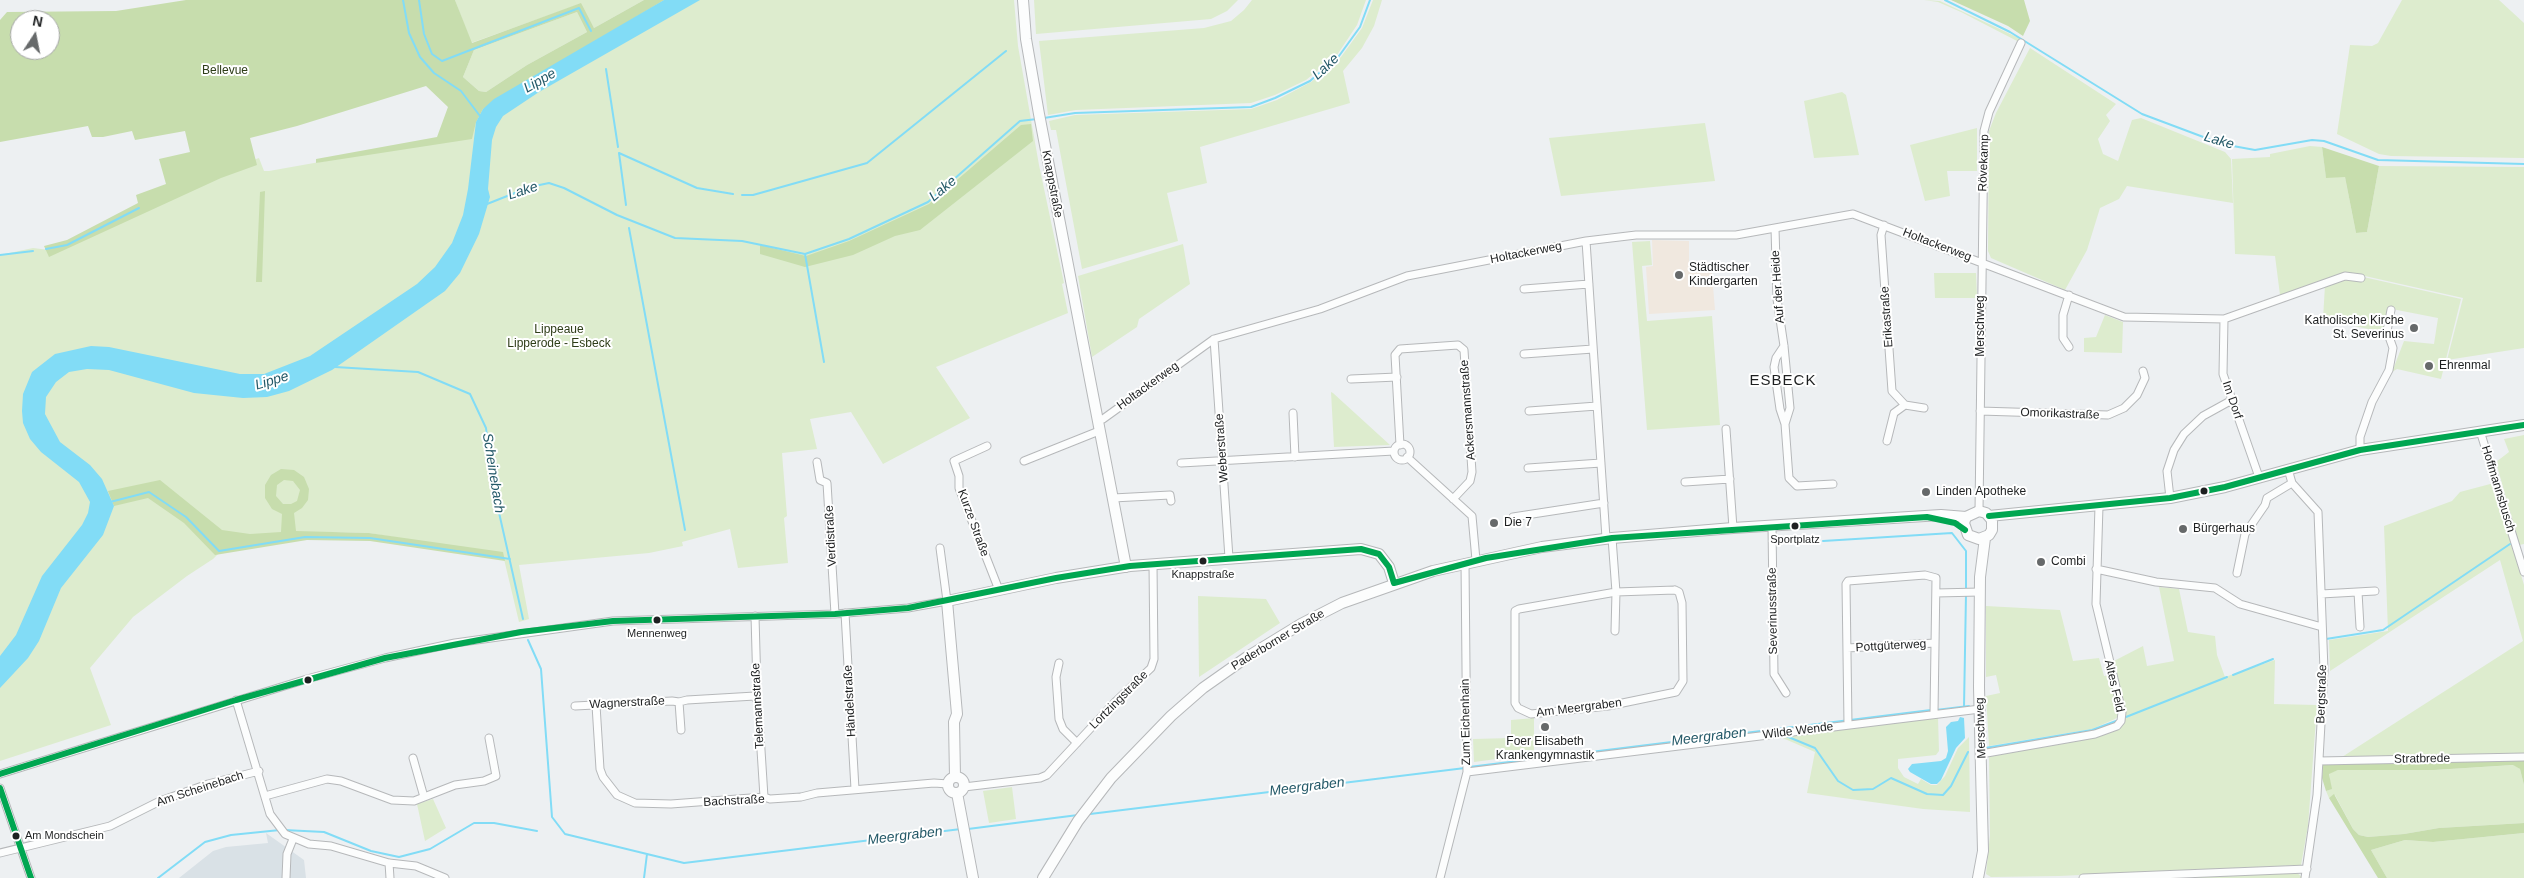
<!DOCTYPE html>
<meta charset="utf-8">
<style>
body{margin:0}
#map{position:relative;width:2524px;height:878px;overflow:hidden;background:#edf0f2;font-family:Arial,sans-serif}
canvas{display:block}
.north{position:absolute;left:10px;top:10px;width:50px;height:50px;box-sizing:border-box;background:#fff;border:1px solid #a5a6a6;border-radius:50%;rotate:11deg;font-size:14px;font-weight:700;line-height:20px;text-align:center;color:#1e2021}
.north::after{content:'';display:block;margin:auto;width:18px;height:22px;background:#66696a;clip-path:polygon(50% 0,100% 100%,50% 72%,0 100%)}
</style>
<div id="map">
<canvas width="2524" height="878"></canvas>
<div class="north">N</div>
</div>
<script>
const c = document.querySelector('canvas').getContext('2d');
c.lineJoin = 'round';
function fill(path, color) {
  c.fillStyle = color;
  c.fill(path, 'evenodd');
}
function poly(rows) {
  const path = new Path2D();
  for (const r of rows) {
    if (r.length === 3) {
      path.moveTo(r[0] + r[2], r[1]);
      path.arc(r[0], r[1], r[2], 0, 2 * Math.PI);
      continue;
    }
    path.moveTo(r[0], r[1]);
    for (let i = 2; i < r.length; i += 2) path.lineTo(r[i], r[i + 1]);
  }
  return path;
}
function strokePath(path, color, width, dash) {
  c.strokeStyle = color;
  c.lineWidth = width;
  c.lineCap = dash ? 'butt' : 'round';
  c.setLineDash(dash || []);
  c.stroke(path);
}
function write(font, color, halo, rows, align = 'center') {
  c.font = font + ' Arial,sans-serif';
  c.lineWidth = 4;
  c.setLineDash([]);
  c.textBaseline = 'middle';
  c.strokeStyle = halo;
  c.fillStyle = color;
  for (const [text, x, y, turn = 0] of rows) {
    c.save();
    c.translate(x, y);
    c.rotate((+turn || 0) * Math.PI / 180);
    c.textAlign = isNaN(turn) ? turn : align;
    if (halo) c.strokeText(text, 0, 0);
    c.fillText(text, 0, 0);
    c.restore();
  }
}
fill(poly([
 [266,833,304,860,306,878,179,878,213,851,226,847,268,843]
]), '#d9e1e6');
fill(poly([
 [1652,240,1689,241,1689,263,1711,262,1715,310,1649,314,1646,267,1653,266]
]), '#f0e8df');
fill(poly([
 [455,0,644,0,594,28,580,4,471,43],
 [654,0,1014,0,1018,46,1039,165,1064,283,1062,284,1068,313,936,367,970,418,883,464,851,412,810,419,817,449,782,453,787,516,784,518,788,563,738,568,730,529,682,542,683,546,649,553,519,565,529,619,519,622,503,555,369,533,334,532,222,550,213,559,187,576,133,617,90,668,111,725,0,761,0,255,33,248,49,250,213,174,259,158,264,171,269,171,466,136,478,105],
 [1034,0,1238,0,1227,11,1211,19,1036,34],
 [1252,0,1366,0,1357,25,1337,55,1306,80,1275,95,1251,103,1076,110,1048,115,1039,41,1204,28,1231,21,1244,10],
 [1373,0,1382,0,1374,26,1362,48,1343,71,1350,103,1200,147,1207,183,1167,193,1178,241,1082,269,1056,130,1051,130,1049,121,1075,115,1251,109,1277,100,1311,82,1341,57,1362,28],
 [1924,0,1940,1,2021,39,2019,42,1961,12,1938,2],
 [2402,0,2499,0,2524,23,2524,158,2391,156,2379,154,2337,134,2350,45,2372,46,2378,43],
 [577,12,587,32,527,65,486,92,479,91,463,77,474,50],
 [2030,48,2116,104,2106,115,2110,121,2098,139,2103,154,2118,161,2132,120,2141,118,2225,152,2231,159,2233,203,2127,186,2119,199,2100,208,2087,250,2065,290,1991,258,1988,251,1989,131,1996,113],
 [1842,92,1846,95,1859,155,1814,158,1804,101],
 [1705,123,1715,181,1561,196,1549,138],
 [1977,128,1977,171,1947,171,1950,196,1925,201,1910,145],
 [2310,146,2322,147,2326,177,2345,177,2356,233,2367,232,2379,166,2524,167,2524,348,2447,360,2463,298,2347,272,2280,295,2275,256,2235,254,2232,159,2270,157,2270,154],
 [1650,241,1652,265,1642,266,1647,321,1712,316,1720,425,1647,430,1632,242],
 [1183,244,1190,284,1139,319,1137,327,1092,357,1078,276],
 [1934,273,1976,273,1977,298,1935,298],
 [2359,276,2461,299,2441,379,2397,369,2392,372,2404,341,2434,344,2438,318,2392,309,2386,333,2323,319,2325,285],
 [2105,315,2123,322,2122,353,2084,352,2084,338,2096,337],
 [1331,392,1333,393,1390,445,1334,447],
 [2524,435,2524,544,2519,545,2496,462,2509,452,2504,439],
 [2494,483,2524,585,2524,753,2342,757,2523,641,2500,560,2330,671,2329,640,2388,631,2384,526,2452,501,2460,492],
 [2159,587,2179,589,2188,632,2215,636,2217,655,2225,677,2275,660,2274,704,2317,705,2308,826,2301,865,2059,876,1991,877,1986,874,1990,835,1989,754,2119,727,2125,720,2125,710,2112,662,2143,646,2147,666,2174,661],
 [1198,596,1266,599,1280,623,1199,677],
 [1986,606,2060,610,2073,661,2099,658,2104,676,2111,675,2120,715,2115,719,2092,729,1989,746,1986,696,2000,693,1996,675,1986,677],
 [1938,717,1939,751,1936,755,1898,759,1898,768,1904,777,1918,784,1921,779,1931,785,1937,785,1945,776,1958,748,1969,737,1970,812,1923,809,1807,793,1815,752,1778,736],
 [1534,718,1534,754,1474,762,1473,739,1511,738,1511,720],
 [2514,765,2520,769,2524,785,2524,823,2439,828,2404,834,2368,837,2359,835,2353,829,2335,795,2329,798,2326,791,2331,789,2329,773,2338,770,2434,770],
 [1012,787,1016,819,989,823,983,791],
 [433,799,446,828,425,841,417,804],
 [2524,833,2524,878,2387,878,2371,850,2405,840,2433,842],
 [2296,872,2303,878,2125,878]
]), '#ddecce');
fill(poly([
 [186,0,455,0,472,43,581,3,594,28,644,0,664,0,483,109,476,122,472,139,316,163,316,159,437,137,448,107,426,86,297,126,250,138,257,165,221,178,49,257,44,246,67,240,138,203,136,195,166,184,159,159,190,152,185,131,135,140,132,131,103,137,92,137,88,126,0,142,0,20,7,12,116,11],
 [577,12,587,32,527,65,486,92,479,91,463,77,474,50],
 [20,20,50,20,50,50,20,50],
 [1951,0,2024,0,2030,21,2023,36,2008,26],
 [1031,124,1033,141,920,230,895,236,853,255,805,267,760,254,760,245,806,256,849,241,929,204,1021,125],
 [2322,147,2379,166,2367,232,2356,233,2345,177,2326,178],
 [265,191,262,282,256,282,260,192],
 [281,469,294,470,304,477,309,489,308,500,302,508,294,513,296,531,369,533,503,552,505,561,370,541,307,540,215,555,184,523,148,498,114,506,108,491,160,480,222,530,250,534,281,532,282,514,272,509,265,498,265,485,271,475],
 [284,480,293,481,300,490,297,501,291,504,283,504,276,496,277,485],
 [2524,759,2524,785,2520,769,2513,765,2434,770,2338,770,2329,774,2332,789,2326,791,2322,778,2323,765,2326,763],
 [2334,794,2353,829,2359,835,2368,837,2404,834,2439,828,2524,823,2524,833,2433,842,2405,840,2371,850,2387,878,2378,878,2329,798]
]), '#c7ddad');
fill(poly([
 [664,0,700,0,539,92,503,116,496,127,492,140,488,189,490,197,479,234,460,273,445,291,332,370,289,391,267,397,243,398,194,393,109,370,87,369,69,372,56,382,46,397,45,414,60,442,90,465,102,479,114,506,103,535,61,588,39,641,28,658,0,688,0,656,16,635,42,576,82,525,88,513,90,502,79,482,41,452,30,439,23,423,22,411,23,394,32,372,55,354,91,346,109,347,240,374,264,374,310,356,417,284,435,267,452,243,463,215,468,189,476,122,483,109,494,99],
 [1960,717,1964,718,1965,738,1956,748,1941,780,1937,784,1931,784,1910,772,1908,769,1912,764,1941,761,1946,758,1948,751,1946,727,1951,722,1958,721]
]), '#82dcf6');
strokePath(poly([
 [403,0,409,33,420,57,434,73,461,91,480,116],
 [419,0,424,34,432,54,442,61,579,8,591,31],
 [1945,0,2010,32,2142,114,2222,144,2255,150,2312,140,2324,141,2378,160,2524,164],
 [606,69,618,147],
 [1044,118,1075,113,1251,107,1275,98,1310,81,1339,56,1360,27,1370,0],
 [619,153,697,188,733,194],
 [619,153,626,205],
 [742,195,753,195,867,163,1006,51],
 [487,204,530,187,549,183,564,188,617,215,675,238,742,241,805,254,849,239,928,202,1020,121,1037,119],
 [629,228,685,530],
 [46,249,67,245,139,208],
 [805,254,824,362],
 [0,255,33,251],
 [335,367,418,372,470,394,486,428,493,486,523,619],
 [110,502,149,492,186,517,219,551,305,537,370,538,510,559],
 [1823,541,1952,533,1966,551,1966,590],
 [2326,639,2383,630,2510,544],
 [528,640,541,669,552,817,565,834,647,854,644,878],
 [2233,675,2273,659],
 [1964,707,1966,594],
 [1936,710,1969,706],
 [2126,717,2227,677],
 [1786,736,1815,748,1838,781,1853,790,1873,789,1891,778,1927,794,1943,795,1951,786,1968,752],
 [1985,748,2092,730,2116,721],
 [1469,767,1931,710],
 [1090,814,1465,768],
 [968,829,1078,815],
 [284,830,324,832,371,851,399,857,430,849,474,823,494,823,537,831],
 [647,854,684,863,961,829],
 [158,878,205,842,231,835,280,830]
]), '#82dcf6', 2);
const street = poly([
 [1884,225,1881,235,1892,391,1905,405,1924,408],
 [1775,228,1777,299,1784,346],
 [1586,241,1606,538],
 [1524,289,1589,284],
 [2069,295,2063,315,2063,338,2069,347],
 [2224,319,2223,374,2259,477],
 [1214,339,1229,558],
 [1784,346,1790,408,1785,424,1780,409,1774,367,1776,358,1784,346],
 [1524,354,1593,349],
 [1351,379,1397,377],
 [1529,411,1597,406],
 [1980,411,2108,415,2124,408,2137,395,2145,378,2143,371],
 [1293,413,1295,457],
 [1097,420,1103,419,1214,339,1320,309,1407,276,1586,241,1636,235,1736,235,1853,214,2124,317,2224,319,2345,276,2361,278],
 [1785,424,1789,478,1797,486,1833,484],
 [1726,429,1733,528],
 [2481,434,2524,572],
 [1887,441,1894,413,1905,405],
 [1402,452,8],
 [1400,445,1395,355,1400,349,1458,345,1464,350,1472,472,1470,481,1453,499],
 [987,446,954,461,959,476,959,488,999,590],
 [2360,450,2360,437,2372,402,2389,370,2393,348,2387,331,2391,310],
 [1407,457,1472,516,1476,560],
 [1024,461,1099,431],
 [817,462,820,480,827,483,835,614],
 [1181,463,1394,451],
 [1528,468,1601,463],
 [2288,469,2292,483,2318,512,2324,670,2317,795,2305,878],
 [1685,482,1730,479],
 [1113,498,1170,495,1171,501],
 [2170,498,2167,471,2174,450,2184,434,2203,416,2232,400],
 [1979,511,1984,131,1989,112,2021,43],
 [1513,517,1604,503],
 [1772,526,1774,674,1786,693],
 [1612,538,1616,592,1615,631],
 [2096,569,2156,582,2215,588,2240,604,2322,627],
 [2237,573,2245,534,2265,505,2267,498,2292,483],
 [1675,590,1679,592,1682,603,1683,681,1676,692,1608,706,1531,714,1518,708,1515,703,1515,611,1519,609,1616,592,1675,590],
 [2358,592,2360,627],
 [1936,593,1980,592],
 [2321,594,2375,591],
 [845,613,855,789],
 [755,616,757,688,755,696,758,703,764,797],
 [1847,648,1935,643],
 [1059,663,1056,677,1059,719,1063,729,1077,743],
 [236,700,270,814,285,834,309,844,331,846,389,863,416,866,445,878],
 [679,702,681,730],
 [596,705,600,769,603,777,617,795,635,803,671,804,764,797,770,799,801,797,817,793,934,783,948,784],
 [575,706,672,701,679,702,687,700,755,696],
 [1848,724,1846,584,1848,581,1925,575,1936,578,1934,713],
 [1981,754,2095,734,2117,726,2121,721,2122,712,2096,604,2099,506],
 [413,758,424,797],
 [2319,761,2524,757],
 [1467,772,1980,709],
 [0,774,307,679,385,658,455,643,613,621,835,614,908,608,947,601,940,548],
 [964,787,1040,778,1047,775,1115,702,1151,668,1154,659,1153,564],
 [0,788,31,878],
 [265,796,327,779,341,781,392,800,414,801,455,785,484,781,496,776,489,738],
 [0,853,110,826,160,801,208,784,259,771],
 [389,863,390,878],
 [286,878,287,854,293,839],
 [1440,878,1467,772,1465,563],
 [2083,878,2307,869]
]);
const secondary = poly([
 [1023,0,1026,39,1039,114,1126,567],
 [1989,516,2170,498,2225,487,2360,450,2524,425],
 [955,777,954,722,957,714,947,601,1056,578,1130,566,1361,549,1379,554,1389,567,1394,583],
 [956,785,8],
 [957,793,973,878],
 [1043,878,1078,821,1111,778,1171,716,1203,688,1247,657,1301,624,1342,603,1433,571,1542,547,1612,538,1733,528,1941,515,1966,517,1979,511,1986,513,1992,520,1992,530,1989,535,1979,539,1968,535,1964,523,1966,517],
 [1978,878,1983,851,1979,687,1980,577,1985,538]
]);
strokePath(street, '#b6b8ba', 9);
strokePath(secondary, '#b6b8ba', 12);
strokePath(street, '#fcfdfd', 7);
strokePath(secondary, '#fcfdfd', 10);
strokePath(poly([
 [1989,516,2170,498,2225,487,2360,450,2524,425],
 [1394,583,1486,558,1612,538,1927,517,1955,523,1965,530],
 [0,774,236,700,385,658,521,632,613,621,835,614,908,608,1056,578,1130,566,1361,549,1379,554,1389,567,1394,583],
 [0,788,31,878]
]), '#00a651', 6);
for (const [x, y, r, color] of [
 [1679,275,5,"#66696a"],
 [2414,328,5,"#66696a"],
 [2429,366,5,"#66696a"],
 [2204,491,4.5,"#1e2021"],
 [1926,492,5,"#66696a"],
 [1494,523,5,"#66696a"],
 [1795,526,4.5,"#1e2021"],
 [2183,529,5,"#66696a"],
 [1203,561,4.5,"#1e2021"],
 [2041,562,5,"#66696a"],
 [657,620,4.5,"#1e2021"],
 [308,680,4.5,"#1e2021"],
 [1545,727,5,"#66696a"],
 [16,836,4.5,"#1e2021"]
]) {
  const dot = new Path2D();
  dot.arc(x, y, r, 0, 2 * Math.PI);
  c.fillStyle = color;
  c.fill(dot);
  strokePath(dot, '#fff', 2);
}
write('11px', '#1e2021', '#fff', [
 ["Sportplatz",1795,540],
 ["Knappstraße",1203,575],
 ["Mennenweg",657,634],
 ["Am Mondschein",25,836,"left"]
]);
write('12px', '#2e3d18', '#fff', [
 ["Bellevue",225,71],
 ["Lippeaue",559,330],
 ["Lipperode - Esbeck",559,344]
]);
write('12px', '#1e2021', '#fff', [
 ["Rövekamp",1984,163,-88],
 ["Knappstraße",1052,184,79],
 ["Holtackerweg",1937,245,21],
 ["Holtackerweg",1526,253,-11],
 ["Auf der Heide",1778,287,-94],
 ["Erikastraße",1887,317,-94],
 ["Merschweg",1981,326,-90],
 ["Holtackerweg",1148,386,-36],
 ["Im Dorf",2232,400,71],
 ["Ackersmannstraße",1468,410,-94],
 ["Omorikastraße",2060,414,2],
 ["Weberstraße",1222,448,-94],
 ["Hoffmannsbusch",2498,489,73],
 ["Kurze Straße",973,523,70],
 ["Verdistraße",831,536,-93],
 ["Severinusstraße",1773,611,-91],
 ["Paderborner Straße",1278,640,-31],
 ["Pottgüterweg",1891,646,-3],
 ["Altes Feld",2114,686,77],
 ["Bergstraße",2322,694,-88],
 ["Lortzingstraße",1119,700,-45],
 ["Händelstraße",850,701,-93],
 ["Wagnerstraße",627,703,-3],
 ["Telemannstraße",758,706,-93],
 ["Am Meergraben",1579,708,-7],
 ["Zum Eichenhain",1466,722,-91],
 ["Merschweg",1981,728,-92],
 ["Wilde Wende",1798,731,-7],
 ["Stratbrede",2422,759,-1],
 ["Am Scheinebach",200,789,-18],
 ["Bachstraße",734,801,-3]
]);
write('12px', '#1e2021', '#fff', [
 ["Städtischer",1689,268],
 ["Kindergarten",1689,282],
 ["Katholische Kirche",2404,321,"right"],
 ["St. Severinus",2404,335,"right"],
 ["Ehrenmal",2439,366],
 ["Linden Apotheke",1936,492],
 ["Die 7",1504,523],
 ["Bürgerhaus",2193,529],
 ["Combi",2051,562],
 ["Foer Elisabeth",1545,742,"center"],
 ["Krankengymnastik",1545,756,"center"]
], 'left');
write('italic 14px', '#245968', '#fff', [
 ["Lake",1326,67,-43],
 ["Lippe",540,81,-30],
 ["Lake",2219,141,16],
 ["Lake",943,189,-40],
 ["Lake",523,191,-18],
 ["Lippe",272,381,-17],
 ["Scheinebach",493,473,81],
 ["Meergraben",1709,737,-7],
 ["Meergraben",1307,787,-7],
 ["Meergraben",905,836,-7]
]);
c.letterSpacing = '1px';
write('15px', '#1e2021', '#fff', [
 ["ESBECK",1783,381]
]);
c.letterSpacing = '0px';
</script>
